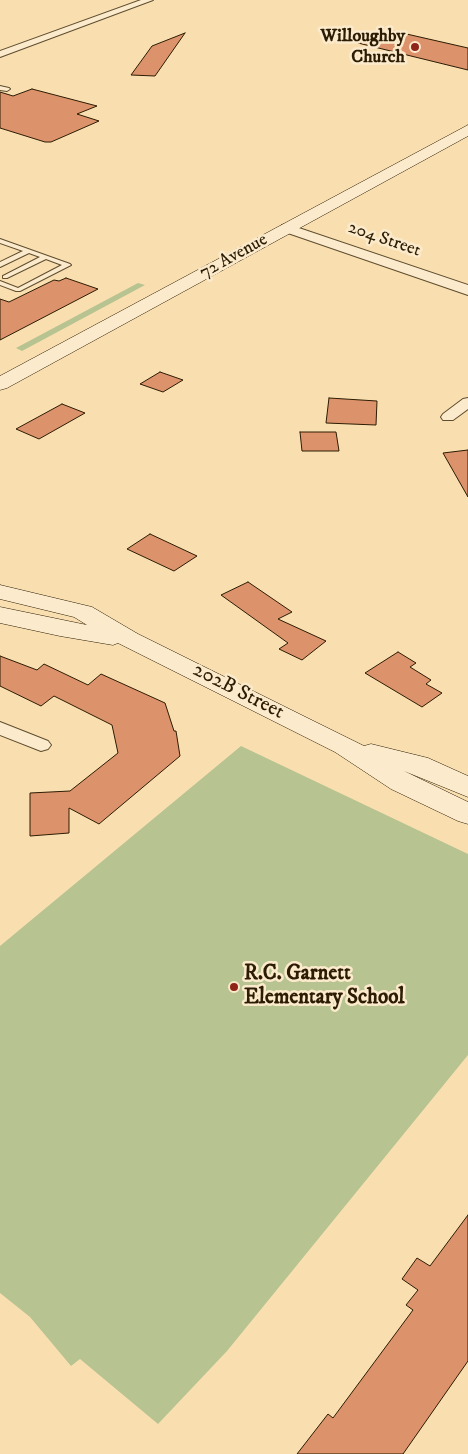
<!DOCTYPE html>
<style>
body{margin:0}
canvas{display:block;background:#f9dfb0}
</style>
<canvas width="468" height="1454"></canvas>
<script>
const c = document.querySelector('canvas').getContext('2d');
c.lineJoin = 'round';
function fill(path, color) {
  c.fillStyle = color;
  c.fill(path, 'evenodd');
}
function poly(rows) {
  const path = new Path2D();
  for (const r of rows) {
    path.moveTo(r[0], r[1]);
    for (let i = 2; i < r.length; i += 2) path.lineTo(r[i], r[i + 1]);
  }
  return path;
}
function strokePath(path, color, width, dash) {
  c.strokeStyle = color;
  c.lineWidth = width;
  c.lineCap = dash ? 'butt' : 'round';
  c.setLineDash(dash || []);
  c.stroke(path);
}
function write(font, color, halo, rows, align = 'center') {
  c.font = font + ' "IM FELL DW Pica",serif';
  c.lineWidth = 5;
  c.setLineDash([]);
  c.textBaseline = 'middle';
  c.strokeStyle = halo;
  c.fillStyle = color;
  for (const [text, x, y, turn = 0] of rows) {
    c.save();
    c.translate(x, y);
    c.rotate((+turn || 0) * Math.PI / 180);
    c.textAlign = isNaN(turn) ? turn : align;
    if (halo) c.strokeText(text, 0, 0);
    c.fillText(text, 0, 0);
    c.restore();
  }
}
fill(poly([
 [138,283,145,285,22,351,16,348],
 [241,746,468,854,468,1055,227,1351,158,1424,80,1359,71,1366,30,1317,0,1293,0,946]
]), '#b7c390');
const building = poly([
 [389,30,468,48,468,70,358,43,389,30],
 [185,33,155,76,131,75,152,46,185,33],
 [32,89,97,106,77,114,99,121,51,142,45,142,0,128,0,92,13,96,32,89],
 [66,278,98,289,0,340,0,299,9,302,54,280,59,281,66,278],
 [160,372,183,380,163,392,140,384,160,372],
 [329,398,377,401,376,425,326,423,329,398],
 [62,404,85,413,39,439,16,429,62,404],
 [300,432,336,432,339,451,302,451,300,432],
 [468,450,468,497,443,453,468,450],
 [150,534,197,556,174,571,127,549,150,534],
 [248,582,292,612,278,619,326,641,302,660,279,649,288,643,221,595,248,582],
 [398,652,416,663,410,667,431,680,426,684,442,693,422,707,365,673,398,652],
 [0,656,37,670,44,664,88,685,101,674,165,703,174,731,176,731,180,756,99,824,69,808,69,833,30,836,30,793,70,791,118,753,112,725,54,696,41,706,0,686,0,656],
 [468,1215,468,1361,403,1454,297,1454,328,1414,333,1418,413,1310,406,1305,418,1290,402,1279,417,1258,430,1266,468,1215]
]);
fill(building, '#dc926a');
strokePath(building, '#2c1c03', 1);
const service = poly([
 [0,86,9,88,10,89,7,91,0,90,0,86],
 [0,239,70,264,71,265,20,291,16,291,0,285,0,281,18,288,62,265,46,259,7,278,3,278,3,276,40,257,29,253,0,267,0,262,23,251,0,243,0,239]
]);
const minor = poly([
 [141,0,153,0,0,57,0,51,141,0],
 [468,398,468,409,453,420,443,420,441,417,443,414,463,399,468,398],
 [0,722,48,741,51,745,48,749,41,751,0,735,0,722]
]);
const tertiary = poly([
 [287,224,468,285,468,295,282,231,280,228,282,225,287,224]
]);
const secondary = poly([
 [468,125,468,136,7,388,0,390,0,376,468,125],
 [0,585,92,607,138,634,364,746,371,744,428,758,468,776,468,797,404,771,468,802,468,824,458,821,391,789,335,752,118,643,113,645,60,636,0,623,0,607,87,625,74,617,0,599,0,585]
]);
strokePath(service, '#5f4d2e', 2);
strokePath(minor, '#5f4d2e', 2);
strokePath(tertiary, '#5f4d2e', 2);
strokePath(secondary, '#2c1c03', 1);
fill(service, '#fbeacc');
fill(minor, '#fbeacc');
fill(tertiary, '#fbeacc');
fill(secondary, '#fbeacc');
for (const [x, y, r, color] of [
 [415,47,5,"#8f2418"],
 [234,987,5,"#8f2418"]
]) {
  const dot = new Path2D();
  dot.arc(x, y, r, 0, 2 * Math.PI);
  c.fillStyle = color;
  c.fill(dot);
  strokePath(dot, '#fbeacc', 2);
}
write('bold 18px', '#2c1c03', '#fbeacc', [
 ["Willoughby",405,37],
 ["Church",405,58]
], 'right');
write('18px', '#2c1c03', '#fbeacc', [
 ["204 Street",384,240,19],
 ["72 Avenue",234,257,-29]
]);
write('21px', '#2c1c03', '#fbeacc', [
 ["202B Street",238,692,27]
]);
write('bold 21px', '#2c1c03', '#fbeacc', [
 ["R.C. Garnett",244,975],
 ["Elementary School",244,999]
], 'left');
</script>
